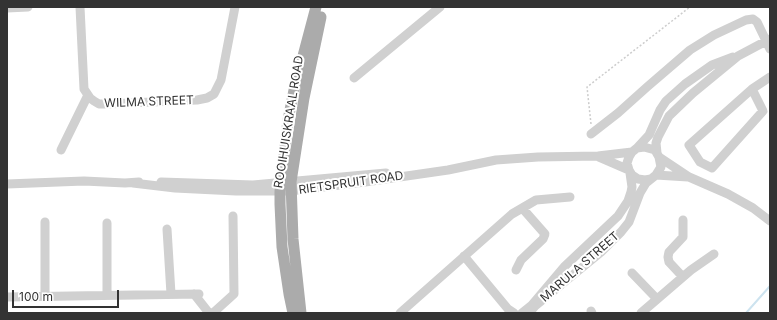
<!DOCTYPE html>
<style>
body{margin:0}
#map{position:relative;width:777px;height:320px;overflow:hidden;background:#fff;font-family:Inter,sans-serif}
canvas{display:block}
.frame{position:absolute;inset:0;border:8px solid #333;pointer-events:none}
.scale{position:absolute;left:12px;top:290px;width:107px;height:18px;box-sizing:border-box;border:2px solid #333;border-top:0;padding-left:5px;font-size:12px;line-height:14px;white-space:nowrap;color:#333;-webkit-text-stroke:3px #fff;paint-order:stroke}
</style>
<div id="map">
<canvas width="777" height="320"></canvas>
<div class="frame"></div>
<div class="scale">100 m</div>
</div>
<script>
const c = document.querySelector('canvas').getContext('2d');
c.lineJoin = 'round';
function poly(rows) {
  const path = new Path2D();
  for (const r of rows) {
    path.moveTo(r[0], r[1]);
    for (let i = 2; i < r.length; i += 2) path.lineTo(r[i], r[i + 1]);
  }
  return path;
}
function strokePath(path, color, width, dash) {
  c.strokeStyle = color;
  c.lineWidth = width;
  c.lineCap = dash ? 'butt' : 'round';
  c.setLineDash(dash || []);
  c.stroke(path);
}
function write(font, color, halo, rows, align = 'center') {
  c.font = font + ' Inter,sans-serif';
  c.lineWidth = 4;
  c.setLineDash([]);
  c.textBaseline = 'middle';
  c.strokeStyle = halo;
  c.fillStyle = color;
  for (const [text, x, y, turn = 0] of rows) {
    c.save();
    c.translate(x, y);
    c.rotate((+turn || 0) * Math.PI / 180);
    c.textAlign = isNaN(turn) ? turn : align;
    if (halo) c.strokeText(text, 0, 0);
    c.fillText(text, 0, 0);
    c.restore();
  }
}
strokePath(poly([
 [746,313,770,286]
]), '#cde3ef', 2);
strokePath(poly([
 [591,124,587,87,690,7]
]), '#cdcdcd', 1.5, [2, 2]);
strokePath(poly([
 [80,7,84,89,90,98,94,101,99,104,107,104,197,100,207,98,214,94,221,80,235,7],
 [7,8,28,7],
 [354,78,440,7],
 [752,89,763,111,712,168,700,162,689,145,752,89,770,77],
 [591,134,618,113,647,87,690,50,714,35,746,20,753,19,757,22,770,49],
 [637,148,649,135,660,110,666,101,685,84,712,65,733,57],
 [61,150,88,95],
 [657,153,656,143,658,137,669,116,693,93,738,56,770,39],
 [599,157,629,170],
 [659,157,689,177,728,194,753,208,770,221],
 [656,175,688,177],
 [161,182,253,185,386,173],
 [133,183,175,188,236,191,290,191,365,182,448,170,496,160,538,157,598,156,632,152,637,148,644,147,655,150,659,157,661,167,656,175,651,179,645,180,638,179,632,175,629,170,627,163,629,157,632,152],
 [7,184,84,181,125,183,139,182],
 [45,222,45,297],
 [107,223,107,295],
 [167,229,171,294],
 [464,256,508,309,514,313],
 [516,270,521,260,543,239,545,234,523,209],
 [632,273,657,299],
 [682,276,669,262,668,257,669,252,683,237,683,220],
 [194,294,209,313],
 [7,297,199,294],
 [591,311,592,313],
 [213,313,234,294,233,216],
 [400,313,512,214,536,200,570,197],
 [522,313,532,305,565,266,618,216,628,201,631,192,632,187,630,173],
 [529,313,535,306,601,252,621,232,629,222,640,193,646,183,651,179],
 [641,313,691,270,714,254]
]), '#d0d0d0', 9);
strokePath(poly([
 [293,313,289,294,282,247,280,204,280,191,288,120,294,90,316,7],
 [301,313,293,239,291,182,304,98,321,17]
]), '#ababab', 11);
write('12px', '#333', '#fff', [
 ["WILMA STREET",149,102,-2],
 ["ROOIHUISKRAAL ROAD",289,122,-81],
 ["RIETSPRUIT ROAD",351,183,-8],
 ["MARULA STREET",580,267,-41]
]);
</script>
